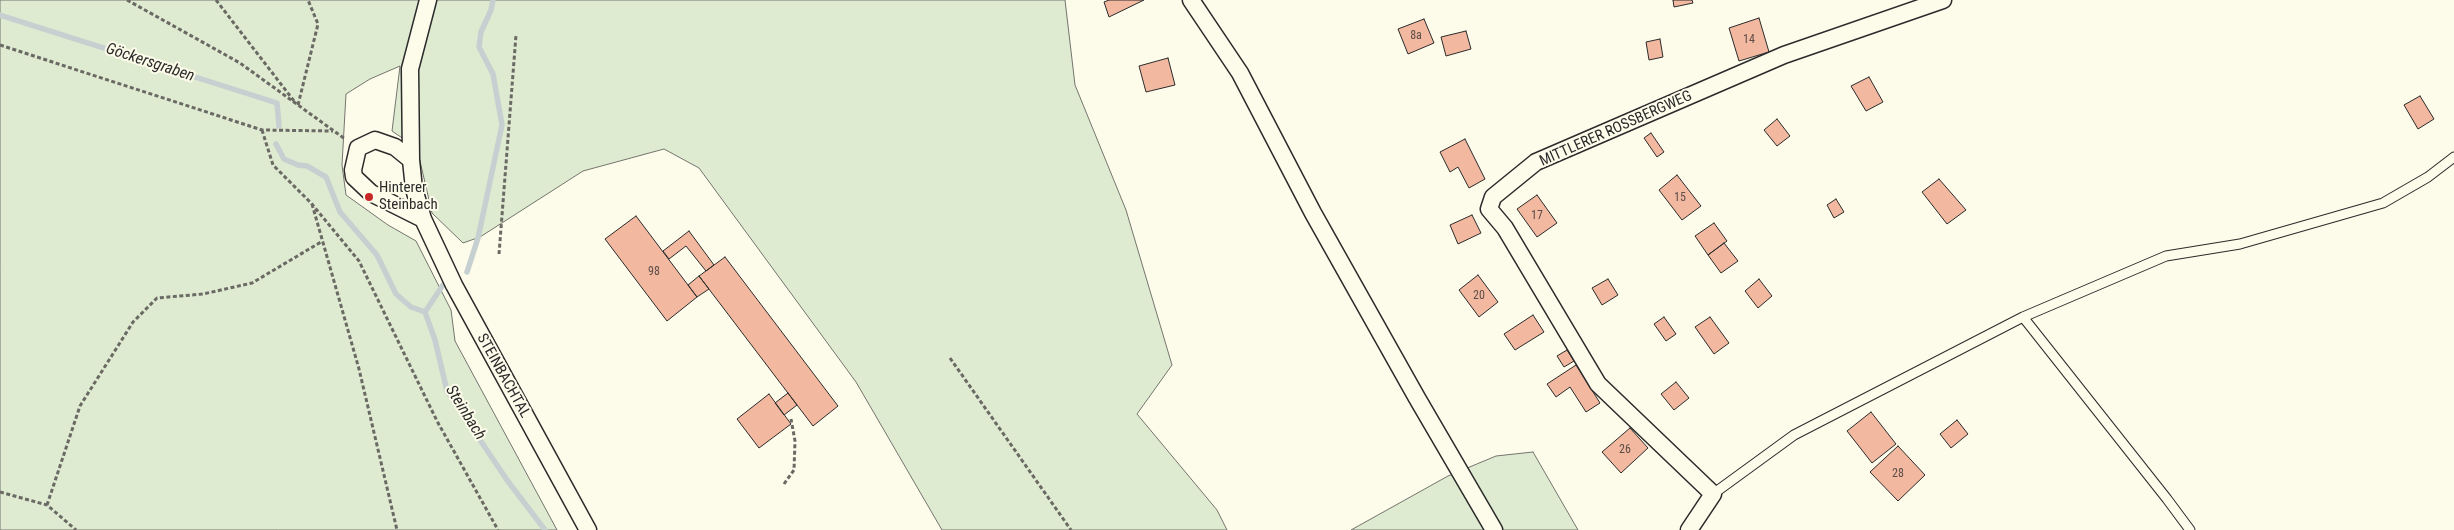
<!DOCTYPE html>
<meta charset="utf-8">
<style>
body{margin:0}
canvas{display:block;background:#fdfbea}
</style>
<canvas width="2454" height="530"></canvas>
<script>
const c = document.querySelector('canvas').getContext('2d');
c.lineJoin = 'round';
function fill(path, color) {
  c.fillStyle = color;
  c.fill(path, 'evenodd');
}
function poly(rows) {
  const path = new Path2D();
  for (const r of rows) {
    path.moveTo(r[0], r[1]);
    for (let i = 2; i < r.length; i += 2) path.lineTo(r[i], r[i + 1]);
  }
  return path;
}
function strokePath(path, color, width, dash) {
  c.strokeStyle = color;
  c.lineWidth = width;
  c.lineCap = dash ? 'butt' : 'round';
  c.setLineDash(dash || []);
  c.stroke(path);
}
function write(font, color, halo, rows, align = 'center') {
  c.font = font + ' "Roboto Condensed",sans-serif';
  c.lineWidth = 4;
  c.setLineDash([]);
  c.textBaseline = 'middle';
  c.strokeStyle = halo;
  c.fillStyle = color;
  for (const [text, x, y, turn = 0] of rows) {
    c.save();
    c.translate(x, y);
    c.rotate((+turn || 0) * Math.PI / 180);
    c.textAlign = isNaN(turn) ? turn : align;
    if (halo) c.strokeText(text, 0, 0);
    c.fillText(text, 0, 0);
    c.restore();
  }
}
const green = poly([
 [0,0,1065,0,1075,85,1126,210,1172,365,1137,414,1217,510,1227,530,942,530,856,382,699,168,664,149,583,171,480,237,463,243,432,213,417,148,392,131,400,66,370,79,346,94,342,165,346,195,388,225,416,241,451,310,455,341,557,530,0,530,0,0],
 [1533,452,1578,530,1351,530,1448,476,1496,456,1533,452]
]);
fill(green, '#deebd1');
strokePath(green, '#74746e', 1);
strokePath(poly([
 [0,15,277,103,279,126],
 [276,144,284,159,298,165,307,166,326,177,340,212,377,255,396,294,411,307,425,312],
 [467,272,478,238,502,125,493,74,479,47,481,32,491,10,493,0],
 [443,285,425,312,435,340,447,391,507,480,545,530]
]), '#c7d0d0', 5.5);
const building = poly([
 [1109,0,1144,0,1109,17,1104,2,1109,0],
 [1673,0,1692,0,1693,3,1674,7,1673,0],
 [1759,18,1769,52,1739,61,1729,28,1759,18],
 [1424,19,1434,43,1408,54,1398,29,1424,19],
 [1466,31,1471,49,1446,56,1441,37,1466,31],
 [1660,39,1663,57,1649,60,1646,42,1660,39],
 [1168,58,1175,85,1146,92,1139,66,1168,58],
 [1869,77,1883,102,1866,111,1851,86,1869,77],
 [2420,96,2434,119,2418,129,2404,105,2420,96],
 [1777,119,1790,136,1777,146,1764,130,1777,119],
 [1651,133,1664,152,1657,157,1644,138,1651,133],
 [1465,139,1485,179,1469,188,1458,167,1450,172,1440,152,1465,139],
 [1677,175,1701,206,1682,220,1659,190,1677,175],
 [1939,179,1966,210,1947,224,1922,192,1939,179],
 [1537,195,1557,223,1537,237,1517,209,1537,195],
 [1836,199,1844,212,1834,218,1827,205,1836,199],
 [1472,215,1481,233,1458,244,1450,225,1472,215],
 [636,216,697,297,667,321,605,239,636,216],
 [1714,223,1727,241,1708,255,1695,236,1714,223],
 [689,231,714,265,706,271,686,246,669,259,663,251,689,231],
 [1724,243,1738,261,1721,273,1708,255,1724,243],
 [725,257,838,406,813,426,699,276,725,257],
 [1478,275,1498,302,1479,317,1459,290,1478,275],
 [699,276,709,289,697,297,688,285,699,276],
 [1608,279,1618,295,1602,305,1592,288,1608,279],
 [1759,279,1772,296,1758,308,1745,291,1759,279],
 [1533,315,1544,332,1515,350,1504,334,1533,315],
 [1664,317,1676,334,1666,341,1654,324,1664,317],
 [1710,317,1729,343,1714,354,1695,327,1710,317],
 [1567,350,1574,361,1564,367,1557,356,1567,350],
 [1576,365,1600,403,1586,412,1570,387,1556,397,1547,384,1576,365],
 [1676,382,1689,398,1674,410,1661,394,1676,382],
 [788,393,797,405,784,415,775,403,788,393],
 [769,394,791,424,759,448,737,419,769,394],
 [1871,412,1896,444,1872,463,1847,431,1871,412],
 [1957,420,1968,434,1951,448,1940,434,1957,420],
 [1630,428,1648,448,1621,473,1602,452,1630,428],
 [1898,446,1925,475,1898,501,1870,472,1898,446]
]);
fill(building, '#f2b8a0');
strokePath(building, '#2b2b2b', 1);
const service = poly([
 [2023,317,2167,499,2190,530],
 [1713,494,1794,435,2023,317,2166,256,2240,244,2383,203,2428,177,2454,157]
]);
const minor = poly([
 [428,0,410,69,411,160,414,189,423,219,454,285,588,530],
 [1191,0,1240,73,1313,213,1417,398,1494,530],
 [411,160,395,147,375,140,358,148,353,170,354,177,371,193,423,219],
 [1689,530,1713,494,1598,384,1505,228,1489,209,1493,197,1536,162,1784,55,1943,0]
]);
strokePath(service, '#2b2b2b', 11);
strokePath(minor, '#2b2b2b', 19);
strokePath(poly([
 [127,0,240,63,345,139],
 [216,0,294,101],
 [0,45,262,130,333,131],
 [298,105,318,24,308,0],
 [262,130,273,165,311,203,359,261,437,421,498,530],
 [312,204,359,369,397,530],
 [499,254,516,35],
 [950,358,1071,530],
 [784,484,794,470,795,441,791,419],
 [0,492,47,505,76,530],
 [47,505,80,406,133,322,157,298,203,294,252,283,321,242]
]), '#6a6964', 3, [4, 2.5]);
strokePath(service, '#fdfbea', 9);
strokePath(minor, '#fdfbea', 16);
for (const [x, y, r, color] of [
 [369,197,5,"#c62828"]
]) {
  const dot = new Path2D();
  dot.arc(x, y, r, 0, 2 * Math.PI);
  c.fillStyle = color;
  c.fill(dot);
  strokePath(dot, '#fdfbea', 2);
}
write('12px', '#5d4e48', null, [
 ["8a",1416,36],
 ["14",1749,40],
 ["15",1680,198],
 ["17",1537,216],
 ["98",654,272],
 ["20",1479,296],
 ["26",1625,450],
 ["28",1898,474]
]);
write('15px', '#2b2b2b', '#fdfbea', [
 ["MITTLERER ROSSBERGWEG",1616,129,-24],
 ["STEINBACHTAL",503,376,61]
]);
write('15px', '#2b2b2b', '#fdfbea', [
 ["Hinterer",379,188],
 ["Steinbach",379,205]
], 'left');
write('italic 16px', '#2b2b2b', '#fdfbea', [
 ["Göckersgraben",150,63,18],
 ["Steinbach",465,413,58]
]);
</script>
